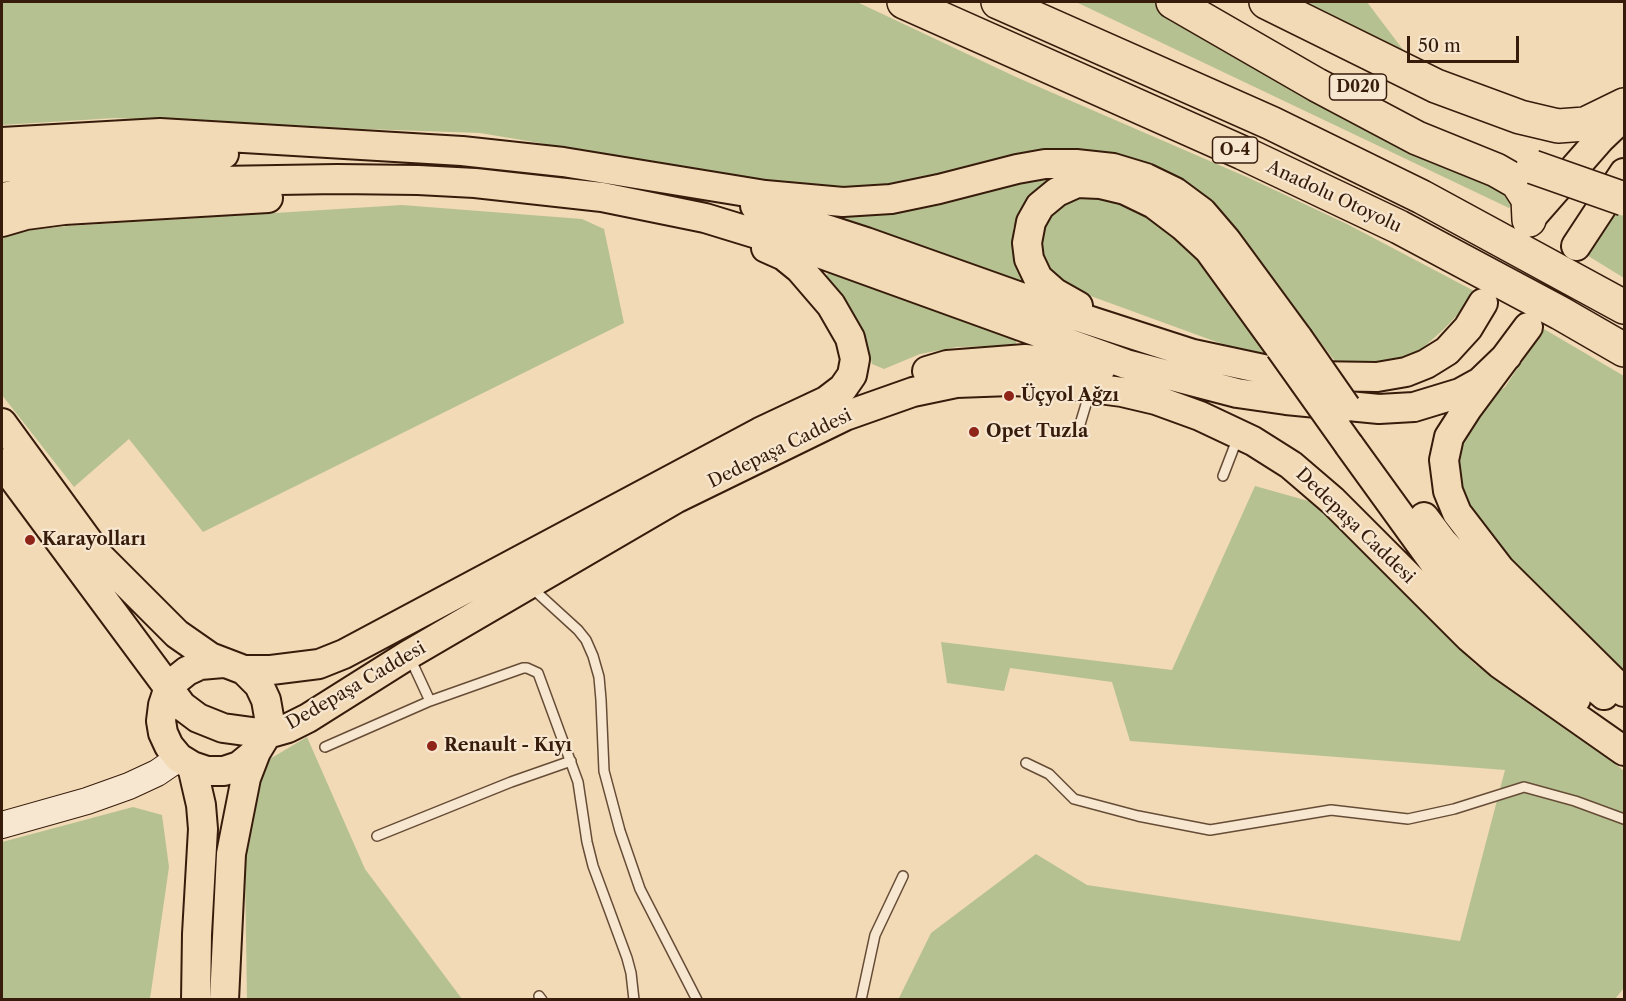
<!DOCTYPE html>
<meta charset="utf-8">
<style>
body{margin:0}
#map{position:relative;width:1626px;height:1001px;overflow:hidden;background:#f2dab6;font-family:"Libre Caslon Text",serif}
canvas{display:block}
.frame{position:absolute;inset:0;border:3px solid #371c0c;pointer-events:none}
.scale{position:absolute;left:1407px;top:36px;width:112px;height:27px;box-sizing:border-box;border:3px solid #371c0c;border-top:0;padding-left:8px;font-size:18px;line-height:21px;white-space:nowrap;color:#371c0c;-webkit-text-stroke:4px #f7e7d0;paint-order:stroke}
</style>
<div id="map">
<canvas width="1626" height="1001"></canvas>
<div class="frame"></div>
<div class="scale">50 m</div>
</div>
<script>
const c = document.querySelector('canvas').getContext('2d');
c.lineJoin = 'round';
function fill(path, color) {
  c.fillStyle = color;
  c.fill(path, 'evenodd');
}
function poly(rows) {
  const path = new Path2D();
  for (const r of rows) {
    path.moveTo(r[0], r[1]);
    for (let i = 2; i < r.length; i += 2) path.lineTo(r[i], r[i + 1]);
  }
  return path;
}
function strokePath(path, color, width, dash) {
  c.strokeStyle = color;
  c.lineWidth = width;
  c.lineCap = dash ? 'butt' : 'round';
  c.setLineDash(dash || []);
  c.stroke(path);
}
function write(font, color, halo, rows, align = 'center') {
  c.font = font + ' "Libre Caslon Text",serif';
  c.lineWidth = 4.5;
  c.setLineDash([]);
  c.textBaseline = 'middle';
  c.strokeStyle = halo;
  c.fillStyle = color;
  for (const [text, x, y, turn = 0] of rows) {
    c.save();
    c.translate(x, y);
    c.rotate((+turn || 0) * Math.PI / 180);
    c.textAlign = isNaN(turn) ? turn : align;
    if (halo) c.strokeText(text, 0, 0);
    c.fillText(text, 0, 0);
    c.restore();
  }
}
fill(poly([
 [2,2,857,2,1016,77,1249,178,1347,224,1478,293,1444,329,1415,355,1379,367,1338,365,1234,230,1158,170,825,191,480,133,277,126,115,118,2,125],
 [1076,2,1155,2,1516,198,1509,208],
 [1294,2,1367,2,1410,59],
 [1068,172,1041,189,1025,203,1013,228,1013,256,1024,280,1022,286,825,216,974,192],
 [1082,196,1104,197,1133,208,1161,223,1197,254,1266,356,1255,356,1055,283,1035,256,1044,217,1062,201],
 [402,205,582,219,604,229,624,323,203,532,129,439,74,487,2,395,2,239,13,232,68,226],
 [1616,208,1624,211,1624,278,1585,254],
 [829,271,1018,335,1015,346,957,347,920,354,884,369,872,364,869,350,853,316,826,276],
 [1544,329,1624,376,1624,671,1491,541,1461,507,1453,445,1484,402,1505,387],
 [1255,486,1312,502,1476,665,1590,744,1624,771,1624,988,1615,999,898,1000,931,933,1036,854,1087,885,1460,941,1505,770,1130,741,1112,682,1010,668,1004,691,947,683,941,642,1172,670],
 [307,737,365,869,462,999,468,999,247,1000,245,873,250,809,268,760],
 [133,807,162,815,169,867,150,999,2,999,2,842]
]), '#b6c191');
const lane = poly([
 [1078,431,1090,391],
 [1223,476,1238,437],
 [532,588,578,630,586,640,593,656,599,677,601,700,604,771,620,831,640,889,697,1000],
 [410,658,430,701,523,668,527,668,538,673,578,782,587,842,593,866,627,958,631,973,634,1000],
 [325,747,430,701],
 [1026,763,1049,774,1074,799,1138,816,1210,830,1331,810,1408,819,1454,809,1524,787,1575,801,1624,819],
 [377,836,511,782,571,761],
 [539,996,542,1000],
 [861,1000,875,935,903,876]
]);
const secondary = poly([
 [2,825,87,801,129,786,157,773,179,758]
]);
const primary = poly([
 [2,142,160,133,462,151,563,162,765,195,843,202,891,199,939,189,1017,169,1045,164,1076,164,1113,168,1146,178,1175,192,1202,212,1226,240,1298,338],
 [2,168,100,156,224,154],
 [2,197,50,188,100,183,337,179,418,180,475,183,602,197,705,218,816,252,1126,364,1237,393,1286,400,1379,409,1414,407,1460,393,1480,382,1507,356],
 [755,206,866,242,1060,311,1193,354,1263,369,1312,376,1377,377,1406,372,1426,364,1447,351,1468,328,1483,303],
 [1529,220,1600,139,1624,116],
 [2,222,26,215,64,210,268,198],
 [1576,246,1624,173],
 [1078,306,1055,293,1038,278,1029,259,1027,243,1031,222,1040,206,1057,192,1077,183,1100,184,1125,190,1154,204,1183,226,1209,250,1280,348],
 [1528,327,1467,409,1449,437,1444,460,1448,491,1457,513,1500,569,1624,692],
 [927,371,947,365,1025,359,1067,363,1101,368],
 [2,423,99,556,177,634,210,657,244,670,259,685,266,700,269,717,267,734,256,752,239,766,224,771,207,771,192,766,179,758,169,746,163,733,161,721,163,705,168,690,177,679,187,671,200,665,223,663],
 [1349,445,1438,568,1484,619,1576,699],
 [2,463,182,706,198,718,223,728,267,734,288,728,308,718,408,655,677,498,845,416,913,392,956,383,1011,381,1053,383,1122,392,1156,400,1200,416,1253,441,1291,465,1333,501,1470,638,1500,664,1624,751],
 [1424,517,1442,541,1506,611,1604,695],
 [244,670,271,670,319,664,344,654,760,432,826,401,843,388,852,375,855,359,850,338,831,305,800,269,784,256,766,248],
 [192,766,201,805,203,829,197,934,196,1000],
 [224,1000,231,854,246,778,256,752]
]);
const highway = poly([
 [904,2,1243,153,1399,227,1560,313,1624,350],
 [998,2,1271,123,1422,197,1624,307],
 [1173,2,1317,85,1417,138,1496,170,1517,182,1528,199,1529,220],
 [1266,2,1436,86,1520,117,1558,126,1585,124,1624,105]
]);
strokePath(lane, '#664c36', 12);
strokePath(secondary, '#371c0c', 28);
strokePath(primary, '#371c0c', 32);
strokePath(highway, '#371c0c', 36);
strokePath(lane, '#f7e7d0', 9);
strokePath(secondary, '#f7e7d0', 26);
strokePath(primary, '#f2dab6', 28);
strokePath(highway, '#f2dab6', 33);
const primaryBridge = poly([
 [1298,338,1346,407],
 [1280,348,1349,445]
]);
const highwayBridge = poly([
 [1533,167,1624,199]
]);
strokePath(primaryBridge, '#371c0c', 32, []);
strokePath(highwayBridge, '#371c0c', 36, []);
strokePath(primaryBridge, '#f2dab6', 28);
strokePath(highwayBridge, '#f2dab6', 33);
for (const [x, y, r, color] of [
 [1009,396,6,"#8f2418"],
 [974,432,6,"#8f2418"],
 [30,540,6,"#8f2418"],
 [432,746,6,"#8f2418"]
]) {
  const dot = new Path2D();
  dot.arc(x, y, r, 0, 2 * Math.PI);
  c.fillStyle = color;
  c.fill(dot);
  strokePath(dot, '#f7e7d0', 2);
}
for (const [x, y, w] of [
 [1358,87,57],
 [1235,150,45]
]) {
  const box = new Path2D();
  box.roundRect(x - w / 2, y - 13, w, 26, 4.5);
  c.fillStyle = '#f7e7d0';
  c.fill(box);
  strokePath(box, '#371c0c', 1.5);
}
write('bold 16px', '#371c0c', null, [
 ["D020",1358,87],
 ["O-4",1235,150]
]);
write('18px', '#371c0c', '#f7e7d0', [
 ["Anadolu Otoyolu",1334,197,25],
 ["Dedepaşa Caddesi",780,449,-26],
 ["Dedepaşa Caddesi",1355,526,44],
 ["Dedepaşa Caddesi",356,686,-30]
]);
write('bold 18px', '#371c0c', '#f7e7d0', [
 ["Üçyol Ağzı",1021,396],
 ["Opet Tuzla",986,432],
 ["Karayolları",42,540],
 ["Renault - Kıyı",444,746]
], 'left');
</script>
